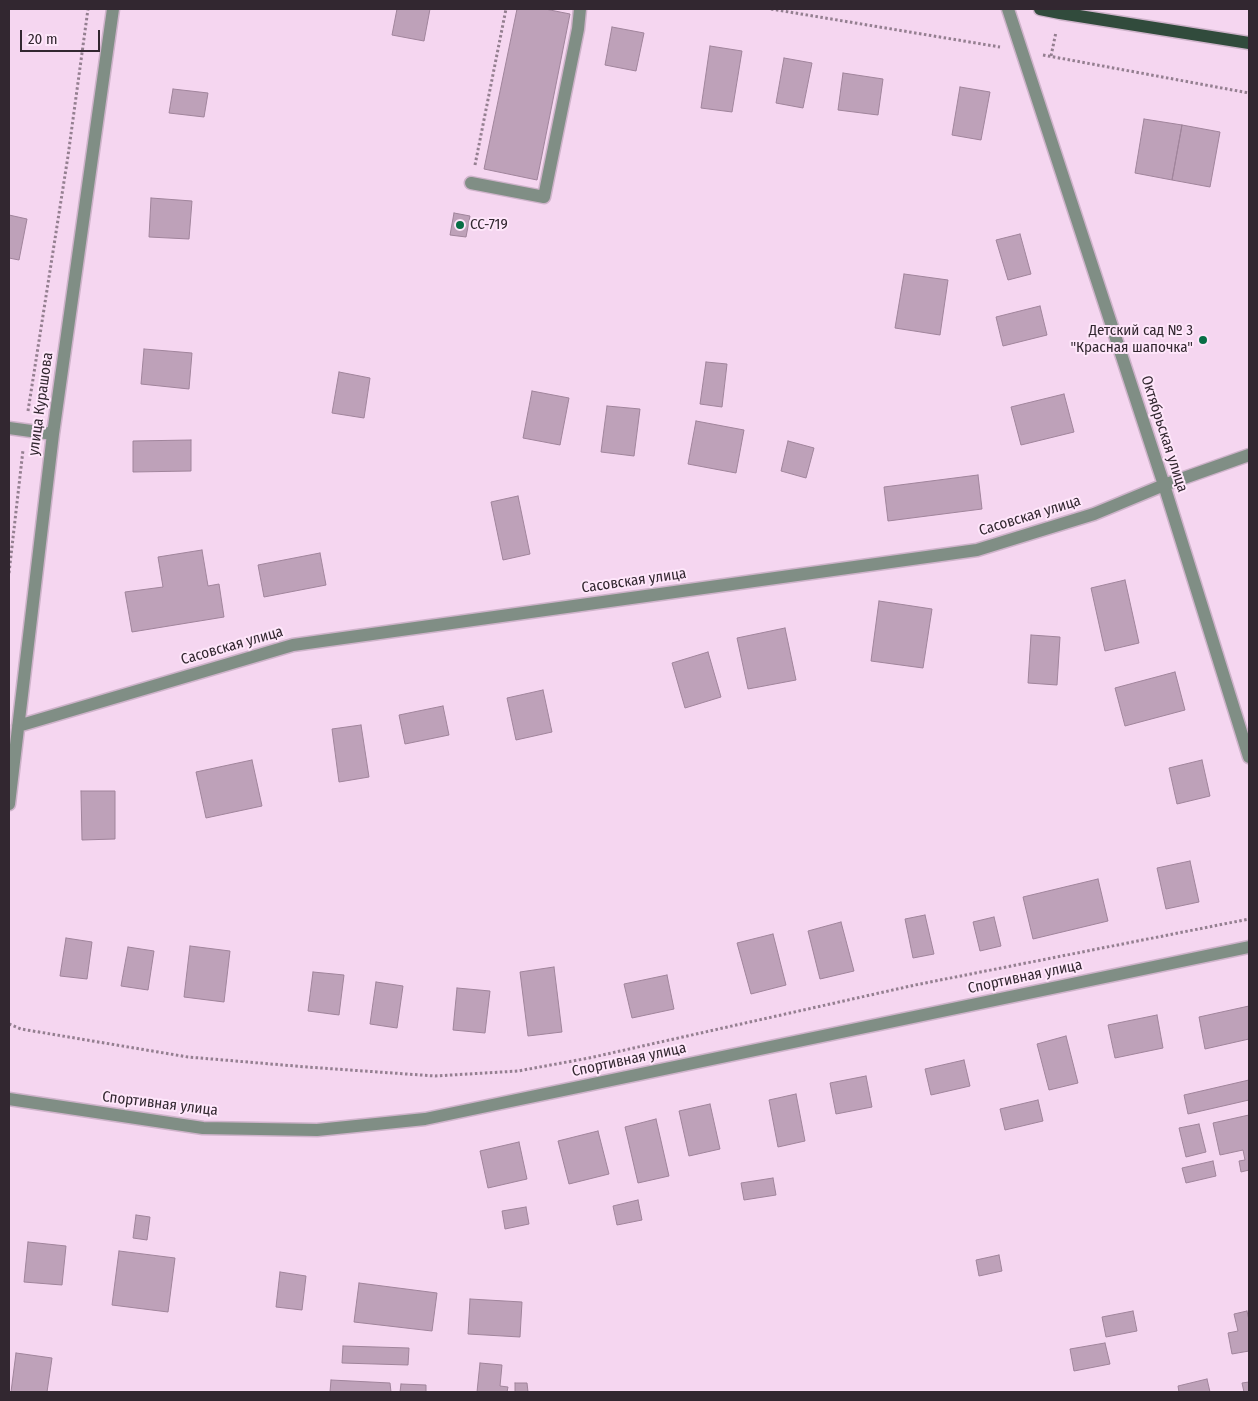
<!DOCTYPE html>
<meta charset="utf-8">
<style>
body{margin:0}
#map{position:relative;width:1258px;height:1401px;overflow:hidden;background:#f5d6f0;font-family:"Fira Sans Condensed",sans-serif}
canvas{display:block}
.frame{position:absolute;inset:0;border:10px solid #322730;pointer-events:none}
.scale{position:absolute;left:20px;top:30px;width:80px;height:22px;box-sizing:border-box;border:2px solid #322730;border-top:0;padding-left:6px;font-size:15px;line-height:18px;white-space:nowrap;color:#322730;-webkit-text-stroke:4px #fee6fa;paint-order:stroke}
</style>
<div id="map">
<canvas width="1258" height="1401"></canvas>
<div class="frame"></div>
<div class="scale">20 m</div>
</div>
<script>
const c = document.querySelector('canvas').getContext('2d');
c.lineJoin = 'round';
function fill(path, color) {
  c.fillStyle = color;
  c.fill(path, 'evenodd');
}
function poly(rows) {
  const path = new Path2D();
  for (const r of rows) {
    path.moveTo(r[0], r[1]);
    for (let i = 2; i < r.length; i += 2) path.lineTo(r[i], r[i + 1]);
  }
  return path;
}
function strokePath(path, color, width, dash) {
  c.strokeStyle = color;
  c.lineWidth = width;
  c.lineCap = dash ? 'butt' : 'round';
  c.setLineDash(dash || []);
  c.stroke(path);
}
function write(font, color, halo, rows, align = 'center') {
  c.font = font + ' "Fira Sans Condensed",sans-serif';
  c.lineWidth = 4;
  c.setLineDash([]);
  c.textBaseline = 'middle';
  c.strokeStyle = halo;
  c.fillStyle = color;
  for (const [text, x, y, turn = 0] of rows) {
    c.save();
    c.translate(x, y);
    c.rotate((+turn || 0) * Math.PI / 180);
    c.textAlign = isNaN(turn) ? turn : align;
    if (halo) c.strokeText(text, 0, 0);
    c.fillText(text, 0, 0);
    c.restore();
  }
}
const building = poly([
 [397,9,430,9,424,41,392,35,397,9],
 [517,9,545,9,570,14,537,180,484,169,517,9],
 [612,27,644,33,636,71,605,65,612,27],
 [710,46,742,51,732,112,701,108,710,46],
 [784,58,812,63,803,108,776,103,784,58],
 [843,73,883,79,878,115,838,110,843,73],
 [960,87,990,92,981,140,952,135,960,87],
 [173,89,208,93,204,117,169,113,173,89],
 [1144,119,1182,125,1172,180,1135,173,1144,119],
 [1182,125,1220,132,1210,187,1172,180,1182,125],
 [151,198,192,201,189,239,149,237,151,198],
 [454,213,470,216,466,237,450,235,454,213],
 [9,215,27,219,19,260,9,258,9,215],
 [1020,234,1031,274,1008,280,996,240,1020,234],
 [904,274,948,280,940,335,895,328,904,274],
 [1040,306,1047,335,1003,346,996,317,1040,306],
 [144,349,192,353,189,389,141,384,144,349],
 [706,362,727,364,722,407,700,404,706,362],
 [339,372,370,378,364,418,332,413,339,372],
 [532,391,569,398,560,445,523,438,532,391],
 [1064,394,1074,432,1021,445,1011,407,1064,394],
 [607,406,640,409,634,456,601,452,607,406],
 [696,421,744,430,736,473,688,464,696,421],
 [191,440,191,471,133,472,133,441,191,440],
 [788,441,814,448,806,478,781,471,788,441],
 [978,475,982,509,888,521,884,487,978,475],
 [518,496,530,554,503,560,491,502,518,496],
 [202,550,208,586,219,584,224,617,132,632,125,592,163,587,158,557,202,550],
 [320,553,326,585,264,597,258,565,320,553],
 [1125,580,1139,643,1105,651,1091,588,1125,580],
 [879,601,932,609,923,668,871,661,879,601],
 [785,628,796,680,748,689,737,638,785,628],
 [1031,635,1060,637,1057,685,1028,683,1031,635],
 [708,652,721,697,685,708,672,663,708,652],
 [1175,672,1185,710,1125,726,1115,688,1175,672],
 [543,690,552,732,516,740,507,698,543,690],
 [443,706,449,735,405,744,399,715,443,706],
 [361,725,369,777,339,782,332,729,361,725],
 [252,760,262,806,206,818,196,772,252,760],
 [1202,760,1210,796,1177,804,1169,768,1202,760],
 [81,791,115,791,115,839,82,840,81,791],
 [1190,861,1199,902,1166,909,1157,868,1190,861],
 [1098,879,1108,921,1033,939,1023,897,1098,879],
 [925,915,934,954,913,958,905,919,925,915],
 [994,917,1001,946,980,951,973,922,994,917],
 [841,922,854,971,820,979,808,931,841,922],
 [773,934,786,985,751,994,737,943,773,934],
 [66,938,92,942,87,979,60,976,66,938],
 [190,946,230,951,224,1002,184,997,190,946],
 [128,947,154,951,148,990,121,986,128,947],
 [554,967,562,1032,528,1036,520,972,554,967],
 [313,972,344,975,339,1015,308,1011,313,972],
 [667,975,674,1009,632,1018,624,984,667,975],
 [376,982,403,986,397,1028,370,1024,376,982],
 [457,988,490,991,485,1033,453,1030,457,988],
 [1249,1006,1249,1039,1205,1049,1199,1017,1249,1006],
 [1157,1015,1163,1048,1115,1058,1108,1025,1157,1015],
 [1066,1036,1078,1083,1049,1090,1037,1044,1066,1036],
 [964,1060,970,1086,931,1095,925,1069,964,1060],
 [866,1076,872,1107,836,1114,830,1083,866,1076],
 [1249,1080,1249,1100,1188,1114,1184,1095,1249,1080],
 [796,1094,805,1141,778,1147,769,1100,796,1094],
 [1038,1100,1043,1121,1005,1130,1000,1109,1038,1100],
 [710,1104,720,1149,689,1156,679,1111,710,1104],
 [1249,1115,1249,1172,1249,1170,1241,1172,1239,1161,1245,1160,1243,1150,1220,1155,1213,1123,1249,1115],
 [656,1119,669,1176,638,1183,625,1127,656,1119],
 [1199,1124,1206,1152,1186,1157,1179,1128,1199,1124],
 [598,1131,609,1174,569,1184,558,1141,598,1131],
 [519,1142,527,1179,488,1188,480,1151,519,1142],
 [1213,1161,1216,1176,1186,1183,1182,1168,1213,1161],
 [773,1178,776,1195,744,1200,741,1183,773,1178],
 [638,1200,642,1220,617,1225,613,1206,638,1200],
 [526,1207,529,1224,505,1229,502,1211,526,1207],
 [136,1215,150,1217,147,1240,133,1238,136,1215],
 [28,1242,66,1246,62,1285,24,1282,28,1242],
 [119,1251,175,1258,168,1312,112,1305,119,1251],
 [999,1255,1002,1271,979,1276,976,1260,999,1255],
 [280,1272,306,1276,302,1310,276,1307,280,1272],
 [359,1283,437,1293,432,1331,354,1322,359,1283],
 [470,1299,522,1302,520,1337,468,1334,470,1299],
 [1133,1311,1137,1331,1106,1337,1102,1317,1133,1311],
 [1247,1311,1249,1320,1249,1351,1232,1354,1228,1333,1238,1331,1234,1314,1247,1311],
 [1105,1343,1110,1364,1074,1371,1070,1349,1105,1343],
 [343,1346,409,1348,408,1365,342,1363,343,1346],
 [16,1353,52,1358,47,1392,11,1392,16,1353],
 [480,1363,502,1365,500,1386,508,1387,507,1392,477,1392,480,1363],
 [1207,1379,1210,1392,1179,1392,1178,1386,1207,1379],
 [331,1380,390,1383,391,1392,330,1392,331,1380],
 [1249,1382,1249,1392,1244,1392,1242,1383,1249,1382],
 [515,1383,527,1383,528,1392,515,1392,515,1383],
 [401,1384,426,1385,426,1392,400,1392,401,1384]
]);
fill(building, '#bea1b9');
strokePath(building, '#a0849b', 1);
const minor = poly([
 [1008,9,1164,485,1249,757],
 [471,183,544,197,578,29,580,9],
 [9,428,53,434],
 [18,726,293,645,977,550,1094,514,1164,485,1249,455],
 [9,804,53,434,113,9],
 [9,1099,203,1128,317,1130,425,1119,1249,947]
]);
const major = poly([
 [1040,9,1060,13,1249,43]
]);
strokePath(minor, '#ceb3ca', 15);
strokePath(major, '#ceb3ca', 15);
strokePath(poly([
 [771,9,1000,47],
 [1043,55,1249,93],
 [1051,56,1056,32],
 [475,165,506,9],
 [28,411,68,156,88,9],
 [9,573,23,450],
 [9,1024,21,1029,188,1057,307,1067,435,1076,518,1071,589,1058,915,985,1249,919]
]), '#947f90', 3, [2.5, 2.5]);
strokePath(minor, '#808e85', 12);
strokePath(major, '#314b3c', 12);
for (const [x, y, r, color] of [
 [460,225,5,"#076e45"],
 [1203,340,5,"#076e45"]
]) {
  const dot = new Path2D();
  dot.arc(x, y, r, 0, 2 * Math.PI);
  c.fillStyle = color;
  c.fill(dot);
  strokePath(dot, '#fee6fa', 2);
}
write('15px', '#322730', '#fee6fa', [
 ["СС-719",470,225],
 ["Детский сад № 3",1193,331,"right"],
 ["\"Красная шапочка\"",1193,348,"right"]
], 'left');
write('15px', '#322730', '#fee6fa', [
 ["улица Курашова",41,404,-82],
 ["Октябрьская улица",1164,434,72],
 ["Сасовская улица",1030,516,-17],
 ["Сасовская улица",634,581,-8],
 ["Сасовская улица",232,646,-16],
 ["Спортивная улица",1025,977,-12],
 ["Спортивная улица",629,1060,-12],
 ["Спортивная улица",160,1104,7]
]);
</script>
